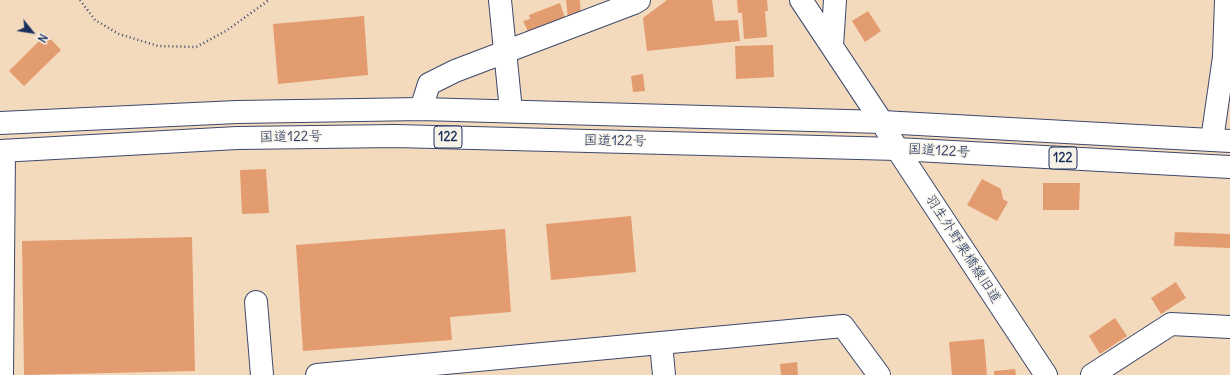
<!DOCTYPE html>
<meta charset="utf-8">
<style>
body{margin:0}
#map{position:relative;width:1230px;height:375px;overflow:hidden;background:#f4dabd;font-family:Delius,sans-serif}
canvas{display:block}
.north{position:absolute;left:12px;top:12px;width:40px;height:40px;-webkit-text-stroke:3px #f7f3e8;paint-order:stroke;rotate:120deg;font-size:11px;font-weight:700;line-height:16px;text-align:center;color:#1b2f5e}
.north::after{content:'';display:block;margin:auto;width:14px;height:18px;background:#1b2f5e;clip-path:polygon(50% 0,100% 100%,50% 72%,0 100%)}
</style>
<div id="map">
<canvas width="1230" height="375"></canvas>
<div class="north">N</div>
</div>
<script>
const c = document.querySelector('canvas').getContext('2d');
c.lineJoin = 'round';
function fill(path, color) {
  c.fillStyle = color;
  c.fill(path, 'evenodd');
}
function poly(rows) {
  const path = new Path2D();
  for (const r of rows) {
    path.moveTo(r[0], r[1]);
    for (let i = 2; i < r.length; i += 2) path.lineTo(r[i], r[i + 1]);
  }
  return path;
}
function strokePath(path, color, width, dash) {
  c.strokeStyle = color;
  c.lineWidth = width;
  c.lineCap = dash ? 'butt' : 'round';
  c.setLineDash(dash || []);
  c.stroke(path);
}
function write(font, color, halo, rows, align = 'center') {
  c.font = font + ' Delius,"Klee One",sans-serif';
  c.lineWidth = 3;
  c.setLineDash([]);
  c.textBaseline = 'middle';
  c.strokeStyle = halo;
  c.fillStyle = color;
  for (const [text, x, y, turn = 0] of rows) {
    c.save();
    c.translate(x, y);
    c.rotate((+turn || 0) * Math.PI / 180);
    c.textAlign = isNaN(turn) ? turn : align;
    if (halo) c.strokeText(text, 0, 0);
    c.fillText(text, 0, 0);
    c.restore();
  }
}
fill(poly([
 [566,0,580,0,581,18,568,19],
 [667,0,712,0,715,21,738,20,740,41,647,51,643,18],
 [737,0,767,0,768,11,765,11,767,37,744,39,742,13,738,13],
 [560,3,567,24,531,38,523,21,530,19,529,15],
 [868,11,881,31,865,42,852,21],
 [364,16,368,75,278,84,273,24],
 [46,34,61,50,24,86,9,71],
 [773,45,774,77,736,79,735,46],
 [643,74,645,91,633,92,631,76],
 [266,169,269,213,242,214,240,170],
 [982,179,1001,189,1003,199,1008,202,997,221,967,205],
 [1043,183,1080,183,1079,210,1043,210],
 [631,216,636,272,551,280,546,224],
 [505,229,511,312,450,317,452,340,303,351,296,245],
 [1175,232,1230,234,1230,248,1174,246],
 [192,237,195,371,24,375,22,241],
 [1176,282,1186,298,1161,314,1151,298],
 [1115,318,1127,336,1100,354,1089,336],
 [984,339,987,375,952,375,949,342],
 [797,362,798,375,781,375,780,364],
 [1015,369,1016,375,994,375,994,371]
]), '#e39c6f');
const minor = poly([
 [500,0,511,111],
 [801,0,882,122,897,149,1046,375],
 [832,46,835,0],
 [421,109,429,84,455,71,634,3,639,0],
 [1212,140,1224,57,1226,0],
 [256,302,262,375],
 [661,343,664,375],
 [2,375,4,151],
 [317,375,843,326,879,375],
 [1092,375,1171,324,1230,327]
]);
const highway = poly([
 [0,123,237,112,421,109,882,122,1230,141],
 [0,151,237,138,396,136,897,149,1230,167]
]);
strokePath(minor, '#3c496c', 24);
strokePath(highway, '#3c496c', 24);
strokePath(poly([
 [80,0,95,20,119,34,158,46,196,47,226,31,269,0]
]), '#3c496c', 2.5, [1, 3]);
strokePath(minor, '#fff', 22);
strokePath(highway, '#fff', 22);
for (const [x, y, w] of [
 [448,137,28],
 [1063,158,28]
]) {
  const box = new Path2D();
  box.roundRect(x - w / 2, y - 11, w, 22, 3);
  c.fillStyle = '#f7f3e8';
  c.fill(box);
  strokePath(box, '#1b2f5e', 1);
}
write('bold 13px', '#1b2f5e', null, [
 ["122",448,137],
 ["122",1063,158]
]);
write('14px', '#1b2f5e', '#f7f3e8', [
 ["国道122号",291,137,-1],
 ["国道122号",615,141,1],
 ["国道122号",939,151,3],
 ["羽生外野栗橋線旧道",963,249,57]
]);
</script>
